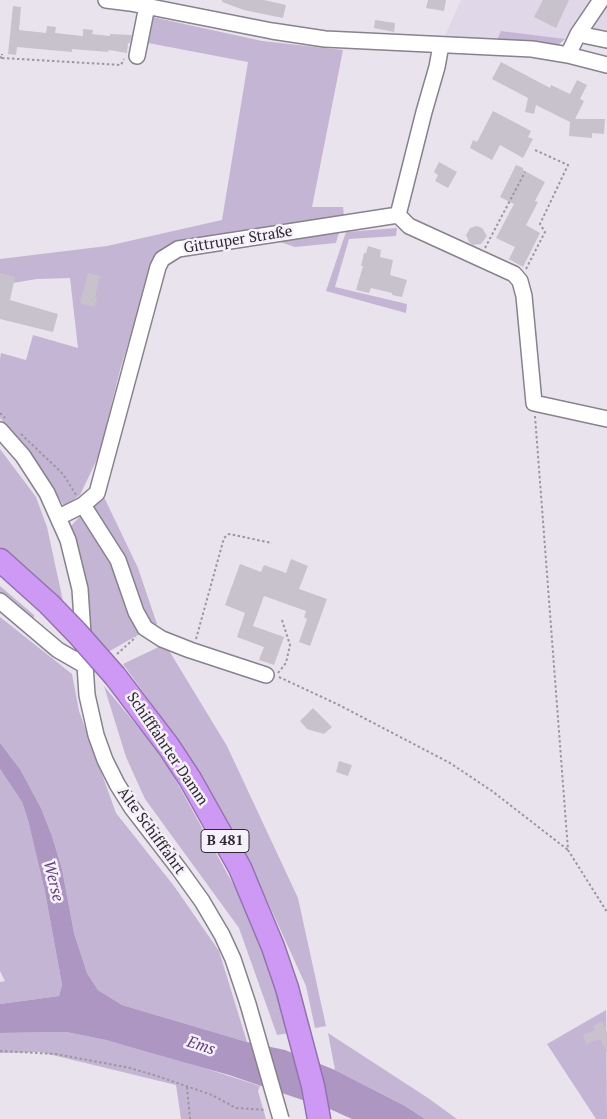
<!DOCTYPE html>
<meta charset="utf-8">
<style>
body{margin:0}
canvas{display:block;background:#e8e3ed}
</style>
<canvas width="607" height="1119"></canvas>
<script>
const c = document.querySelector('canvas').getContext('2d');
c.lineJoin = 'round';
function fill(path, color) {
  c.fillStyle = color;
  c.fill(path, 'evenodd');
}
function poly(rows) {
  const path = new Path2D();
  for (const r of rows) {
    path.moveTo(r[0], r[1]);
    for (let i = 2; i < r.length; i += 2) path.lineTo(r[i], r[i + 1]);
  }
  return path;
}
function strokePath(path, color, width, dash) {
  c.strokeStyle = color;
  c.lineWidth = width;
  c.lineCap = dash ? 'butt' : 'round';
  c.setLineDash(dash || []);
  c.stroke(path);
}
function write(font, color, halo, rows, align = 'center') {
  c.font = font + ' "PT Serif",serif';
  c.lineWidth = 5;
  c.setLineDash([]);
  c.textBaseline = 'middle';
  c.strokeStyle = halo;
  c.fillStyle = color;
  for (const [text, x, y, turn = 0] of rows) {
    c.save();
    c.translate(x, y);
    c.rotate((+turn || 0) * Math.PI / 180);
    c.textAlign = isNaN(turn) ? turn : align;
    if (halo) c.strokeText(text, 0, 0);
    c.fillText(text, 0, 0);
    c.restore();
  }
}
fill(poly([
 [461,0,607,0,607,49,567,40,501,31,497,40,445,36]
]), '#e0d7e8');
fill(poly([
 [148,16,262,41,343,50,312,207,343,207,344,216,181,244,147,281,120,370,99,455,80,495,64,506,34,458,0,418,0,359,1,353,26,360,33,335,78,348,70,278,37,279,0,285,0,259,107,246,222,220,248,62,143,42],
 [501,31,565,39,556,47,497,40],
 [397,228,396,236,349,239,335,287,407,304,406,313,326,291,346,232],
 [339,232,336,243,295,247,280,242,283,237],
 [0,449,36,497,47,527,63,601,0,547],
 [102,493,138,568,157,624,108,652,88,630,84,573,70,527],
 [0,586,34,615,34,622,0,593],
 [0,617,72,674,79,711,116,813,174,886,219,951,247,1042,122,1005,98,990,87,973,74,933,62,869,52,836,41,808,20,769,0,743],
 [165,644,227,746,298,898,326,1026,315,1028,306,986,246,854,182,746,123,664],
 [104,686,163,757,254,922,296,1032,277,1035,239,928,145,799,126,757],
 [0,769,22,802,28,820,45,892,62,985,59,996,0,1004,0,982,5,981,0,971],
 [606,1010,607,1119,596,1119,547,1044],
 [66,1032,106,1040,170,1057,260,1086,258,1091,266,1119,181,1119,176,1085,40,1052,0,1053,0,1033],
 [328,1033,428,1098,457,1119,425,1119,405,1106,335,1070]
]), '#c5b5d4');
fill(poly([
 [0,743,20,769,41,808,52,836,62,869,74,933,87,973,98,990,122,1005,247,1042,285,1050,335,1070,405,1106,425,1119,352,1119,332,1110,229,1075,106,1040,66,1032,0,1033,0,1004,59,996,62,985,45,892,28,820,22,802,0,769]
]), '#ae96c2');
fill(poly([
 [222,0,264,0,286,5,283,18,244,10,222,2],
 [428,0,446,0,444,11,426,8],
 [543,0,569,0,556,28,534,17],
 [13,6,21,7,19,30,46,33,47,26,56,27,55,33,83,36,83,29,93,30,92,34,110,36,110,34,132,35,130,43,128,43,127,53,109,50,108,52,72,49,72,52,17,47,16,55,8,54],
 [375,20,395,23,394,32,374,28],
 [501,62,550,88,551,85,570,94,577,80,587,85,580,99,584,101,575,119,605,119,604,134,592,133,592,138,569,136,570,122,536,105,534,114,525,112,528,98,492,79],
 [493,111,531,131,528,137,533,139,523,158,500,145,492,160,470,148,473,140,477,142],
 [439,162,457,172,448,188,435,181,438,175,434,172],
 [516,165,523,168,523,170,545,182,535,201,538,202,526,225,540,233,523,267,509,259,515,247,496,238,514,204,500,197],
 [477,226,482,228,487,236,481,244,473,245,469,242,466,235,470,228],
 [368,246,381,250,380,257,393,260,390,275,407,280,402,297,392,295,392,293,371,288,369,293,356,290,363,266,361,266,364,253,366,253],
 [0,273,15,277,10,300,58,314,53,332,0,319],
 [88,273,100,276,95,297,97,298,94,307,80,303],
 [291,559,308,566,299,589,327,599,310,646,299,642,307,619,304,617,306,611,264,596,253,626,284,637,274,665,259,660,264,647,237,637,245,613,225,605,240,564,261,572,264,565,286,573],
 [313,708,332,727,324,734,307,729,300,721],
 [339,761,352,765,348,776,336,772],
 [602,1021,607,1032,607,1053,600,1039,586,1044,583,1035,595,1030,593,1026]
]), '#c8c2cc');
const minor = poly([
 [106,0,130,3,272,31,325,39,532,49,568,55,607,65],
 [578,34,601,0],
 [568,55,578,34,607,40],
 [137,56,147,6],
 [398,215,409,226,514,274,520,281,524,296,534,403,607,419],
 [0,430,23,456,47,493,68,540,80,589,87,695,96,735,105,760,117,784,132,808,179,869,202,901,222,935,233,959,248,1004],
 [83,505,118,560,136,612,145,628,162,639,190,650,266,675],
 [59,517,83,505,97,493,158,267,162,259,178,249,398,215,424,112,437,67,441,45],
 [0,601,58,650,84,665]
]);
const highway = poly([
 [0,560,49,604],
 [115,676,169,747,190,779,240,868,273,947,287,988,313,1086,319,1119]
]);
strokePath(minor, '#87828c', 18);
strokePath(highway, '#9572af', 25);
strokePath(poly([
 [0,57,2,58,2,54],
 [2,58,121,65,124,59],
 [485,248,525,172],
 [526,269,545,232,540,224,568,165,535,150],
 [0,413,5,418],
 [535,416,568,850,607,912],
 [21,434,63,474,76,495],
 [196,639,224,538,229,534,272,543],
 [117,654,136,637],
 [278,673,286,663,290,645,282,620],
 [279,677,339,705,450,763,492,791,568,850],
 [0,1051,56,1054,130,1068,157,1076,212,1095,236,1108,266,1110],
 [187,1087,190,1119]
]), '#9b979f', 2, [2.5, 2.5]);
strokePath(minor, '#fff', 15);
strokePath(highway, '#cd99f5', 22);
const minorBridge = poly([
 [248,1004,281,1119]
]);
const highwayBridge = poly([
 [49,604,78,634,115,676]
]);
strokePath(minorBridge, '#87828c', 18, []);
strokePath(highwayBridge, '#9572af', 25, []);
strokePath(minorBridge, '#fff', 15);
strokePath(highwayBridge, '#cd99f5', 22);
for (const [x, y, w] of [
 [225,841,48]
]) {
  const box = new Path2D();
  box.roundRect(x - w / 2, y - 11.5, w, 23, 4);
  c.fillStyle = '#f6f0fb';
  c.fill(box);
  strokePath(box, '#2c2a2e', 1);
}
write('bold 14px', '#2c2a2e', null, [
 ["B 481",225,841]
]);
write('15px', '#2c2a2e', '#f6f0fb', [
 ["Gittruper Straße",238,240,-9],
 ["Schifffahrter Damm",167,749,56],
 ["Alte Schifffahrt",151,831,54]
]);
write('italic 16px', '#5f3f78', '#f6f0fb', [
 ["Werse",53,881,76],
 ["Ems",201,1046,18]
]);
</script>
